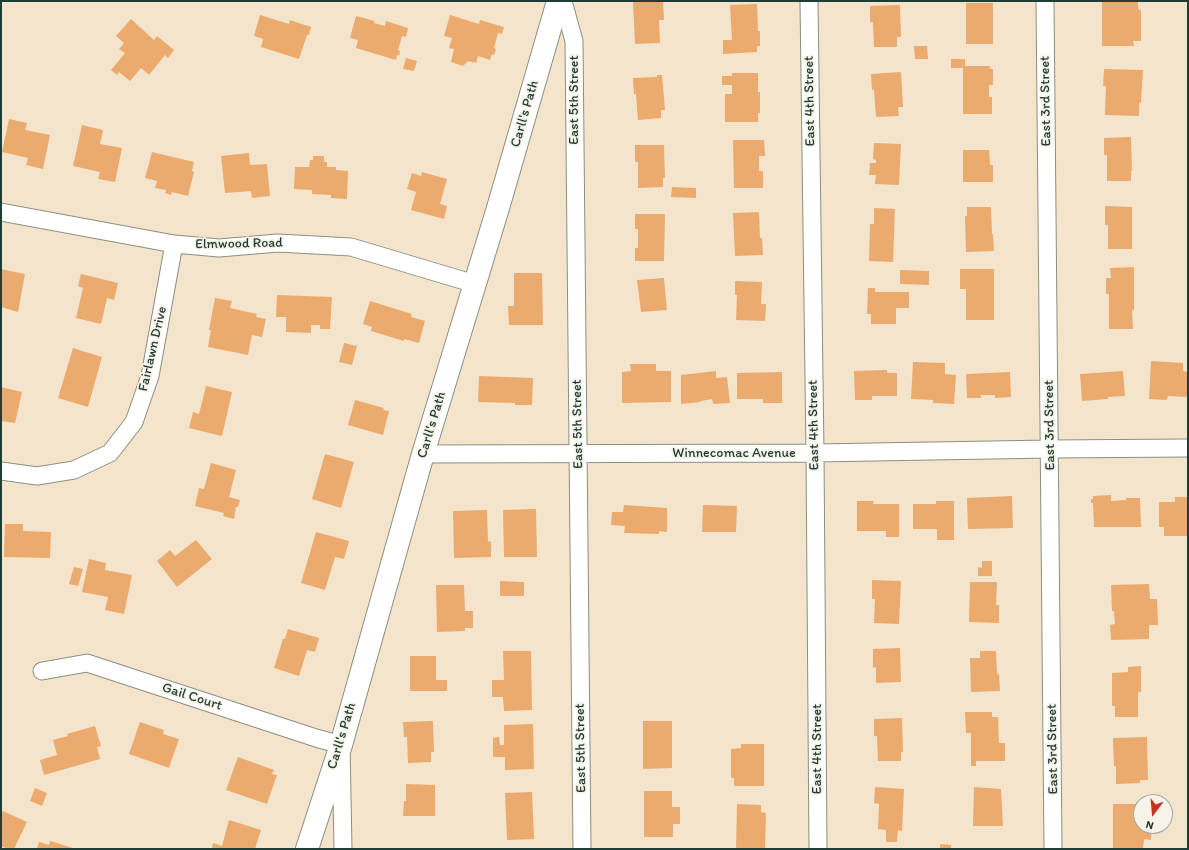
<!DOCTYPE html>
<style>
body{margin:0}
#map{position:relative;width:1189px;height:850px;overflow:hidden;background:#f4e4cc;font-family:Itim,sans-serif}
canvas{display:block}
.frame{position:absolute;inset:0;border:2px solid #1f3d34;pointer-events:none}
.north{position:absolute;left:1133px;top:794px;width:40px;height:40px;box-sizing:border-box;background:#f7f3e8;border:1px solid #a1aaa0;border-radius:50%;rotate:196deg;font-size:11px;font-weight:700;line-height:16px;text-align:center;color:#1f3d34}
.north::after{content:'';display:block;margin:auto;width:14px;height:18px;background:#c8321e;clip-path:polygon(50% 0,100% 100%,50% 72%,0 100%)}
</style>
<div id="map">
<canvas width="1189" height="850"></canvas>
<div class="frame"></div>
<div class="north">N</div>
</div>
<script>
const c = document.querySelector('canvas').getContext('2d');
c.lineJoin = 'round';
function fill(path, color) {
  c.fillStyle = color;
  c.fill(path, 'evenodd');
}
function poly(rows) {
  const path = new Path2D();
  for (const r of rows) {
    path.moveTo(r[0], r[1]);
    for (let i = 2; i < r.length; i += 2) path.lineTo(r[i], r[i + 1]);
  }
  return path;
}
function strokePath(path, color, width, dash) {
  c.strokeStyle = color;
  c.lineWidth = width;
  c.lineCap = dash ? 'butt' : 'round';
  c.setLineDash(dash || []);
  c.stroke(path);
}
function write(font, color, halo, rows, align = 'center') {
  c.font = font + ' Itim,sans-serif';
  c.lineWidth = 3.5;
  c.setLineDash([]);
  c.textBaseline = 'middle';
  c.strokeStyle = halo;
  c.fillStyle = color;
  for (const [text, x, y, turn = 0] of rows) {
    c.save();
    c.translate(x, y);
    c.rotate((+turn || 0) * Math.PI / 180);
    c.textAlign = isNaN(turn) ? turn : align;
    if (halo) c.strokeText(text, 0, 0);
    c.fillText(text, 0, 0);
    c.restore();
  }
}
fill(poly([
 [633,1,663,1,664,20,659,20,660,43,635,44],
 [1102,1,1138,1,1138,9,1141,10,1141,41,1133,41,1134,46,1102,46],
 [966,3,993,3,993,44,966,44],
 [757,4,758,31,760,31,760,46,757,46,757,52,723,54,723,40,732,40,730,5],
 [900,5,901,37,897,37,897,47,874,47,873,22,870,22,870,6],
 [260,15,289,24,290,20,311,27,309,35,307,35,299,59,261,47,263,39,254,36],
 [450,15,479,24,480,20,504,27,502,34,498,33,494,48,496,49,494,55,492,54,490,60,478,56,476,63,468,61,463,66,451,62,454,49,449,48,452,38,444,36],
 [356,16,375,21,374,23,385,26,386,21,408,28,406,37,402,36,398,50,400,51,399,56,397,55,396,60,356,48,358,40,350,38],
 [131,19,154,40,157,36,174,50,168,58,165,55,149,75,141,68,130,81,119,72,117,75,111,70,125,53,119,49,124,43,116,36],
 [914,46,927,46,928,59,915,59],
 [406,58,417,61,414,71,403,69],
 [951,59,965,59,965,66,990,66,990,69,993,69,993,85,989,85,989,97,992,97,992,114,963,114,963,68,951,68],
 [1104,69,1143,70,1141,103,1139,103,1139,116,1105,115,1106,86,1103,86],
 [901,72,903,107,898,107,899,116,876,117,874,90,872,90,871,74],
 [732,73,758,73,758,92,760,92,760,113,758,113,758,122,725,122,725,94,732,94,732,85,722,85,722,76,732,76],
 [657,75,662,75,665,110,661,110,661,118,638,120,636,94,634,94,633,78,657,77],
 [9,119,27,123,25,130,50,135,43,169,26,165,28,158,2,152],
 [82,125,103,130,100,144,122,148,115,182,98,179,100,172,73,166],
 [1131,137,1132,171,1131,171,1131,181,1107,181,1107,155,1104,155,1104,138],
 [733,140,764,140,765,156,759,156,759,171,763,171,763,188,734,188],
 [874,143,901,144,899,185,875,184,876,175,869,175,870,163,876,163,876,160,873,159],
 [635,145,664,145,665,178,663,178,663,187,638,188,638,162,635,162],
 [963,150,989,150,990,165,993,165,993,182,963,182],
 [152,152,194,162,192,171,194,172,188,196,172,192,171,195,165,193,166,190,155,188,157,181,145,178],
 [249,153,250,165,267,164,270,196,252,198,251,191,225,193,221,156],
 [313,156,324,156,324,162,327,162,327,167,336,167,336,170,348,171,347,199,331,198,331,195,312,194,312,190,294,189,295,167,309,167,310,160,313,160],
 [422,172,447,179,440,204,447,206,444,219,411,210,416,192,407,189,412,173,421,176],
 [672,187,696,188,696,198,671,197],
 [1105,206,1132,207,1132,249,1108,249,1108,225,1105,225],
 [967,207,991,207,992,234,993,234,994,251,966,252,965,216,967,216],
 [874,208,895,209,893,262,869,261,870,224,874,224],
 [759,212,760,238,762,238,763,255,735,256,733,213],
 [635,214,665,214,664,261,635,261,635,248,638,248,638,229,635,229],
 [1134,267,1134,310,1132,310,1133,329,1109,329,1109,294,1106,294,1106,278,1111,278,1110,268],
 [1,269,25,274,18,312,1,307],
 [960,269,994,269,994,320,966,320,966,289,960,289],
 [900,270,929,271,929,285,900,284],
 [514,273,542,273,543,325,509,325,508,306,514,306],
 [81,274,118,283,114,300,107,298,101,324,76,318,83,288,78,286],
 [664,278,667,310,641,312,637,280],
 [735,281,762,282,761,304,766,304,765,321,736,320,737,295,735,295],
 [868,288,875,288,875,292,909,292,909,308,896,308,896,324,871,324,871,314,867,314],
 [277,295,332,297,330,329,320,329,320,325,311,325,311,333,286,332,286,317,276,317],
 [215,298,232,301,230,308,257,314,256,317,266,319,262,337,252,335,248,355,208,347,211,330,209,330],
 [370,301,412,314,411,317,425,321,419,343,404,339,404,341,371,331,372,327,363,324],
 [344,343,357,346,352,365,339,362],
 [73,348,102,357,88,407,58,398],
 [1151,361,1183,363,1183,371,1188,372,1188,397,1168,396,1167,400,1149,399],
 [913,362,945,363,945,374,956,375,954,404,933,403,933,400,911,399],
 [630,364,656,364,656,371,671,371,671,402,622,403,622,372,631,371],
 [887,370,887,373,897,373,897,396,872,396,872,400,855,400,854,371],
 [716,371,716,378,727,377,730,403,713,404,712,399,701,401,700,402,681,404,681,375],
 [1123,371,1125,396,1108,397,1108,399,1082,401,1080,374],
 [782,372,782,403,763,403,763,399,737,399,737,373],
 [1010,372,1011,397,995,398,995,395,981,395,981,398,967,398,966,374],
 [479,376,533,378,532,405,515,405,515,403,478,402],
 [206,386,232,392,222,436,189,428,193,412,199,414],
 [1,387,22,392,15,423,1,421],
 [355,400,384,408,383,410,389,411,383,435,348,425],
 [325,454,354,462,341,508,312,499],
 [211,463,236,470,229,497,240,500,238,507,236,507,234,519,223,516,224,513,195,506,199,488,204,489],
 [1111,495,1111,501,1126,500,1126,498,1140,498,1141,527,1094,527,1093,503,1091,503,1091,499,1093,499,1093,496],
 [1012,496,1013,528,968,529,967,498],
 [1175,497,1188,497,1188,536,1164,536,1164,527,1159,527,1159,502,1175,502],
 [857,501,874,501,873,504,899,504,899,537,886,537,886,531,857,531],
 [936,501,954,501,954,540,937,540,937,529,913,529,913,504,936,504],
 [624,505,667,508,667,532,659,531,659,534,624,533,625,526,611,525,612,512,623,512],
 [703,505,737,506,736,532,702,532],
 [536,509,537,557,504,557,503,510],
 [487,510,488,542,491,541,491,557,454,558,453,511],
 [5,524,23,524,23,531,51,532,50,558,4,557],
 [316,532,349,541,344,559,335,557,325,590,301,583],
 [196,540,212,559,177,587,157,561,170,550,175,556],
 [89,559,106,563,105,570,132,575,124,614,105,610,108,597,82,592],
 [982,561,992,561,992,576,978,576,978,567,982,568],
 [74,567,83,569,78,586,69,584],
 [872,580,901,581,899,624,874,623,875,599,872,599],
 [500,581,524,582,524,596,500,596],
 [970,582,997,582,996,605,999,605,999,623,969,622],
 [1149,584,1150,599,1157,599,1158,625,1149,625,1149,639,1111,640,1110,625,1115,624,1114,611,1112,611,1111,585],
 [436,585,464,585,465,611,473,611,473,628,465,628,465,631,437,632],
 [288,629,319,638,315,652,307,650,299,676,274,668,283,639,285,639],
 [900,648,901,682,876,683,876,667,873,668,873,649],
 [503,651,531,651,532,710,504,711,503,697,492,697,492,680,504,680],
 [980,651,996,651,997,674,999,674,1000,691,971,692,970,658,980,658],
 [410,656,436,656,436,680,447,680,447,691,410,691],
 [1141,666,1141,692,1138,692,1138,717,1115,717,1115,706,1112,706,1112,673,1128,672,1128,667],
 [965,712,992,712,992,717,998,717,999,743,1005,743,1005,761,976,761,976,766,971,766,971,733,966,733],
 [902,718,903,752,901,752,901,761,878,761,877,736,874,736,874,719],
 [433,721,434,752,431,752,431,762,408,763,407,737,404,737,403,722],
 [643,721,672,721,672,768,643,769],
 [140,722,164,730,163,734,179,739,169,768,129,754],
 [533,724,534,769,505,770,505,757,493,757,493,738,499,737,500,745,504,745,504,725],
 [95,726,101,746,97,747,100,759,44,775,40,760,57,755,53,740,68,736,67,734],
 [1147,737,1148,780,1140,780,1140,783,1116,784,1116,766,1114,766,1113,738],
 [741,744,764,744,764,786,734,786,734,778,731,778,731,749,741,748],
 [238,757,274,770,272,774,277,775,267,804,226,790],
 [406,784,435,785,435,816,403,816,404,801,406,801],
 [875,787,904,789,902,831,898,830,897,842,886,842,886,830,878,829,879,804,874,803],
 [974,787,1001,789,1003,826,973,826],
 [35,788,47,793,42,806,30,801],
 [644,791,672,791,672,807,680,807,680,824,673,824,673,837,644,837],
 [532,792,534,839,507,840,505,793],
 [737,804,761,805,761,812,766,813,765,849,736,849],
 [1113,804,1141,804,1141,826,1151,826,1151,840,1144,839,1143,849,1113,849],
 [3,811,27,822,14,849,8,849,1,846,1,816],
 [229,820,261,830,255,849,212,849,213,843,222,846],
 [50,841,76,849,37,849,39,842,49,845],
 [940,844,951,845,951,849,940,849]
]), '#ecab6e');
const minor = poly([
 [563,1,574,41,582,849],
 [809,1,815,453,818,849],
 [1045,1,1053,849],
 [1,212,174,244,219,248,278,243,351,247,475,284],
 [423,454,815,453,1050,449,1188,448],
 [1,471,37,476,74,470,110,453,134,422,150,376,174,244],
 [42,671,87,663,316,738,341,745,343,849]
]);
const tertiary = poly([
 [307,849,341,745,423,454,498,208,558,1]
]);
strokePath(minor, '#8a9080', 19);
strokePath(tertiary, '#8a9080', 24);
strokePath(minor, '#fff', 17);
strokePath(tertiary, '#fff', 22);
write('14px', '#1f3d34', '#f7f3e8', [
 ["East 5th Street",574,100,-90],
 ["East 4th Street",810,101,-91],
 ["East 3rd Street",1046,101,-91],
 ["Carll's Path",525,114,-74],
 ["Elmwood Road",239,244,-1],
 ["Fairlawn Drive",153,349,-77],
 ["East 5th Street",578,424,-91],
 ["Carll's Path",432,425,-73],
 ["East 4th Street",814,425,-91],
 ["East 3rd Street",1050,425,-91],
 ["Winnecomac Avenue",734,453],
 ["Gail Court",192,697,18],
 ["Carll's Path",342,736,-73],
 ["East 5th Street",581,748,-91],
 ["East 4th Street",817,749,-90],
 ["East 3rd Street",1053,749,-91]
]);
</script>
